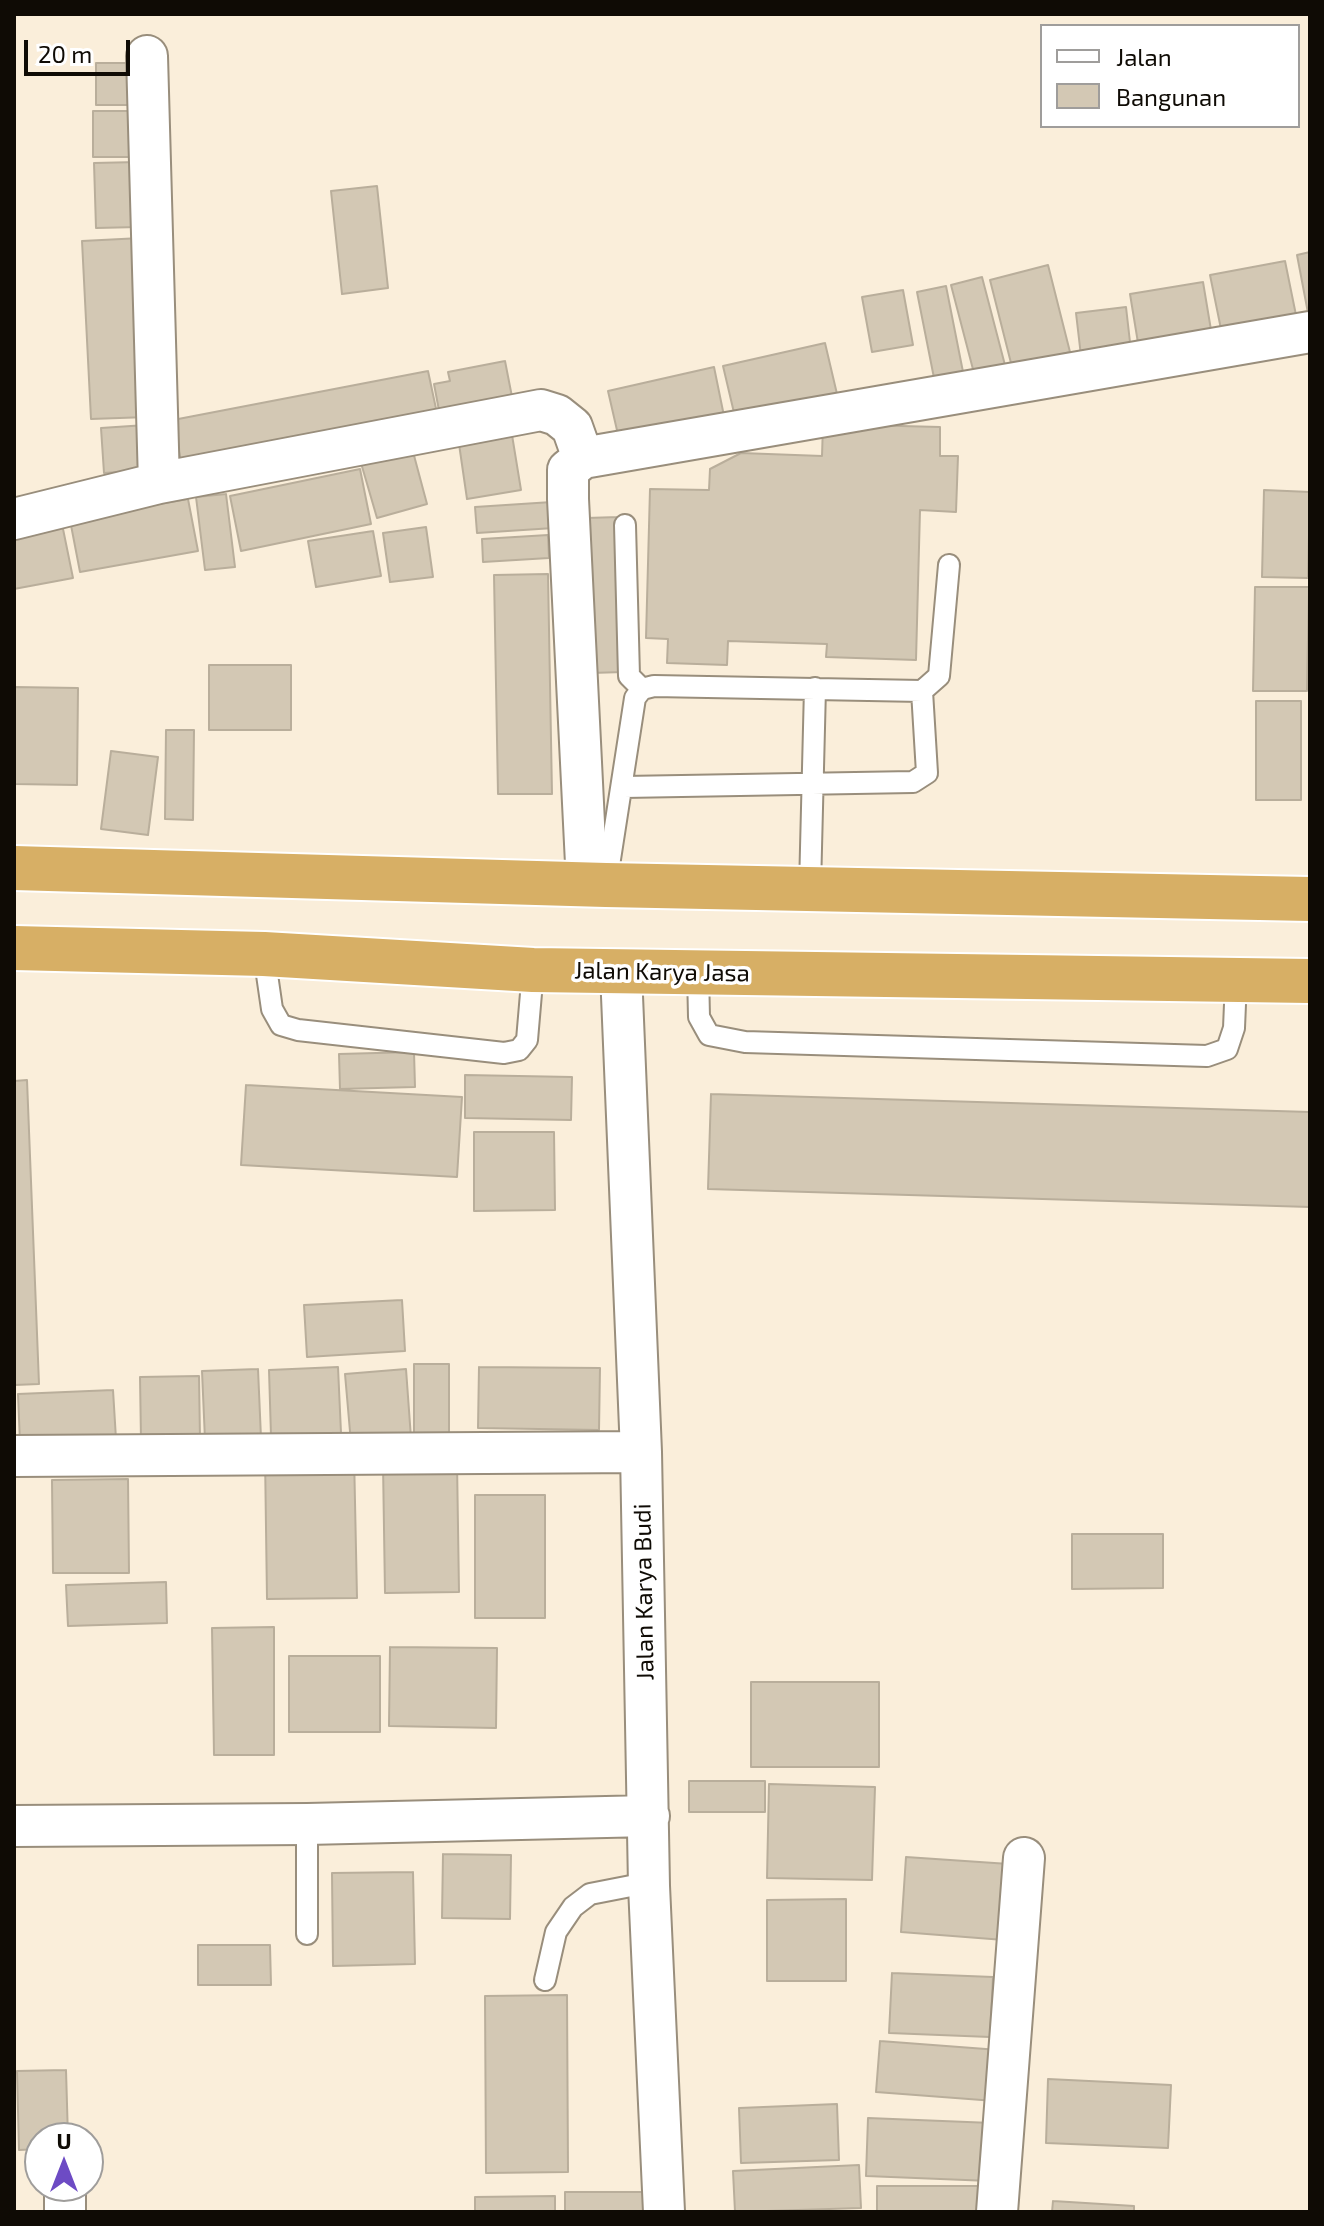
<!DOCTYPE html>
<style>
body{margin:0}
#map{position:relative;width:1324px;height:2226px;overflow:hidden;background:#faeeda;font-family:"Exo 2",sans-serif}
canvas{display:block}
.frame{position:absolute;inset:0;border:16px solid #0f0b05;pointer-events:none}
.legend{position:absolute;left:1040px;top:24px;width:260px;height:104px;box-sizing:border-box;background:#fff;border:2px solid #9f9d9b;margin:0;padding:10px 14px;list-style:none;font-size:24px;color:#0f0b05}
.legend li{display:flex;align-items:center;gap:16px;height:40px}
.legend b{width:40px;border:2px solid #9f9d9b}
.north{position:absolute;left:24px;top:2122px;width:80px;height:80px;box-sizing:border-box;background:#fff;border:2px solid #9f9d9b;border-radius:50%;rotate:0deg;font-size:22px;font-weight:700;line-height:32px;text-align:center;color:#0f0b05}
.north::after{content:'';display:block;margin:auto;width:28px;height:36px;background:#6d4bc4;clip-path:polygon(50% 0,100% 100%,50% 72%,0 100%)}
.scale{position:absolute;left:24px;top:40px;width:106px;height:36px;box-sizing:border-box;border:4px solid #0f0b05;border-top:0;padding-left:10px;font-size:24px;line-height:28px;white-space:nowrap;color:#0f0b05;-webkit-text-stroke:6px #fff;paint-order:stroke}
</style>
<div id="map">
<canvas width="1324" height="2226"></canvas>
<div class="frame"></div>
<ul class="legend">
<li><b style="height:10px;background:#fff"></b>Jalan</li>
<li><b style="height:22px;background:#d3c8b4"></b>Bangunan</li>
</ul>
<div class="north">U</div>
<div class="scale">20 m</div>
</div>
<script>
const c = document.querySelector('canvas').getContext('2d');
c.lineJoin = 'round';
function fill(path, color) {
  c.fillStyle = color;
  c.fill(path, 'evenodd');
}
function poly(rows) {
  const path = new Path2D();
  for (const r of rows) {
    path.moveTo(r[0], r[1]);
    for (let i = 2; i < r.length; i += 2) path.lineTo(r[i], r[i + 1]);
  }
  return path;
}
function strokePath(path, color, width, dash) {
  c.strokeStyle = color;
  c.lineWidth = width;
  c.lineCap = dash ? 'butt' : 'round';
  c.setLineDash(dash || []);
  c.stroke(path);
}
function write(font, color, halo, rows, align = 'center') {
  c.font = font + ' "Exo 2",sans-serif';
  c.lineWidth = 7;
  c.setLineDash([]);
  c.textBaseline = 'middle';
  c.strokeStyle = halo;
  c.fillStyle = color;
  for (const [text, x, y, turn = 0] of rows) {
    c.save();
    c.translate(x, y);
    c.rotate((+turn || 0) * Math.PI / 180);
    c.textAlign = isNaN(turn) ? turn : align;
    if (halo) c.strokeText(text, 0, 0);
    c.fillText(text, 0, 0);
    c.restore();
  }
}
const building = poly([
 [96,63,138,63,138,105,96,105,96,63],
 [93,111,135,111,135,157,93,157,93,111],
 [138,162,139,227,96,228,94,163,138,162],
 [377,186,388,288,342,294,331,191,377,186],
 [141,238,148,417,91,419,82,241,141,238],
 [1310,252,1310,313,1308,313,1297,255,1310,252],
 [1285,261,1297,320,1222,334,1210,275,1285,261],
 [1048,265,1070,352,1012,367,990,280,1048,265],
 [982,277,1006,369,975,377,951,285,982,277],
 [1203,282,1212,336,1139,349,1130,294,1203,282],
 [946,286,965,382,936,388,917,292,946,286],
 [903,290,913,345,872,352,862,297,903,290],
 [1126,307,1131,351,1081,356,1076,313,1126,307],
 [825,343,837,394,735,417,723,366,825,343],
 [505,361,514,407,441,421,434,384,450,381,448,372,505,361],
 [714,367,724,416,619,439,608,391,714,367],
 [428,371,438,418,182,467,173,420,428,371],
 [823,424,940,427,940,456,958,456,956,512,920,510,916,660,826,657,827,644,728,641,727,665,667,663,668,639,646,638,650,489,709,490,710,469,741,453,822,456,823,424],
 [146,425,148,470,104,473,101,428,146,425],
 [512,435,521,490,467,499,459,444,512,435],
 [412,448,427,504,377,518,361,463,412,448],
 [360,469,371,524,241,551,230,496,360,469],
 [1264,490,1310,492,1308,578,1262,577,1264,490],
 [226,494,235,567,205,570,196,497,226,494],
 [188,499,198,551,80,572,70,520,188,499],
 [552,502,554,528,477,533,475,507,552,502],
 [619,517,624,672,590,673,586,518,619,517],
 [62,524,73,578,14,589,14,533,62,524],
 [426,527,433,577,390,582,383,533,426,527],
 [373,531,381,576,316,587,308,541,373,531],
 [548,535,549,558,483,562,482,539,548,535],
 [548,574,552,794,498,794,494,575,548,574],
 [1255,587,1309,587,1307,691,1253,691,1255,587],
 [209,665,291,665,291,730,209,730,209,665],
 [14,687,78,688,77,785,14,784,14,687],
 [1256,701,1301,701,1301,800,1256,800,1256,701],
 [166,730,194,730,193,820,165,819,166,730],
 [111,751,158,757,148,835,101,829,111,751],
 [414,1052,415,1087,340,1089,339,1054,414,1052],
 [465,1075,572,1077,571,1120,465,1118,465,1075],
 [27,1080,39,1384,14,1385,14,1081,27,1080],
 [246,1085,462,1097,457,1177,241,1165,246,1085],
 [711,1094,1310,1112,1310,1207,708,1189,711,1094],
 [474,1132,554,1132,555,1210,474,1211,474,1132],
 [402,1300,405,1351,307,1357,304,1305,402,1300],
 [414,1364,449,1364,449,1445,414,1445,414,1364],
 [338,1367,341,1433,271,1436,269,1370,338,1367],
 [479,1367,600,1368,599,1430,478,1428,479,1367],
 [258,1369,261,1438,205,1440,202,1371,258,1369],
 [406,1369,411,1438,351,1443,345,1374,406,1369],
 [199,1376,200,1439,141,1440,140,1377,199,1376],
 [113,1390,116,1439,20,1443,18,1394,113,1390],
 [354,1454,357,1598,267,1599,265,1456,354,1454],
 [457,1462,459,1592,385,1593,383,1464,457,1462],
 [128,1479,129,1573,53,1573,52,1480,128,1479],
 [475,1495,545,1495,545,1618,475,1618,475,1495],
 [1072,1534,1163,1534,1163,1588,1072,1589,1072,1534],
 [166,1582,167,1623,68,1626,66,1585,166,1582],
 [274,1627,274,1755,214,1755,212,1628,274,1627],
 [390,1647,497,1648,496,1728,389,1726,390,1647],
 [289,1656,380,1656,380,1732,289,1732,289,1656],
 [751,1682,879,1682,879,1767,751,1767,751,1682],
 [689,1781,765,1781,765,1812,689,1812,689,1781],
 [769,1784,875,1787,872,1880,767,1878,769,1784],
 [443,1854,511,1855,510,1919,442,1918,443,1854],
 [906,1857,1009,1864,1004,1940,901,1932,906,1857],
 [413,1872,415,1964,333,1966,332,1873,413,1872],
 [846,1899,846,1981,767,1981,767,1900,846,1899],
 [198,1945,270,1945,271,1985,198,1985,198,1945],
 [892,1973,993,1977,990,2037,889,2033,892,1973],
 [567,1995,568,2172,486,2173,485,1996,567,1995],
 [880,2041,999,2050,995,2101,876,2092,880,2041],
 [66,2070,68,2138,40,2138,40,2149,19,2150,17,2071,66,2070],
 [1048,2079,1171,2085,1168,2148,1046,2143,1048,2079],
 [837,2104,839,2160,741,2163,739,2108,837,2104],
 [868,2118,992,2123,990,2181,866,2176,868,2118],
 [859,2165,861,2208,735,2212,733,2171,859,2165],
 [877,2186,984,2186,984,2212,877,2212,877,2186],
 [565,2192,657,2192,657,2212,565,2212,565,2192],
 [555,2196,555,2212,475,2212,475,2197,555,2196],
 [1053,2201,1134,2206,1134,2212,1052,2212,1053,2201]
]);
fill(building, '#d3c8b4');
strokePath(building, '#b9ae9b', 2);
const lane = poly([
 [625,525,629,676,642,689],
 [624,787,913,782,927,773,922,691],
 [606,885,635,698,642,689,654,686,922,691,939,676,949,565],
 [810,888,815,688],
 [264,954,272,1009,281,1025,298,1030,504,1053,519,1050,527,1040,533,970],
 [698,972,699,1017,709,1035,745,1042,1207,1056,1227,1049,1234,1028,1236,980],
 [307,1824,307,1934],
 [545,1980,556,1932,573,1907,590,1894,631,1886,649,1886]
]);
const street = poly([
 [147,56,159,483],
 [583,458,568,470,568,499,587,884],
 [14,519,159,483,541,410,557,415,572,427,583,458,1310,332],
 [621,972,641,1452,649,1886,664,2212],
 [14,1456,641,1452],
 [14,1826,307,1824,649,1816],
 [65,2191,65,2212],
 [997,2212,1024,1858]
]);
const highway = poly([
 [14,868,606,885,1310,899],
 [14,948,264,954,533,970,1310,981]
]);
strokePath(lane, '#998e7c', 24);
strokePath(street, '#998e7c', 44);
strokePath(highway, '#fff', 48);
strokePath(lane, '#fff', 20);
strokePath(street, '#fff', 40);
strokePath(highway, '#d7af65', 44);
write('24px', '#0f0b05', '#fff', [
 ["Jalan Karya Jasa",662,972,1],
 ["Jalan Karya Budi",644,1592,-91]
]);
</script>
